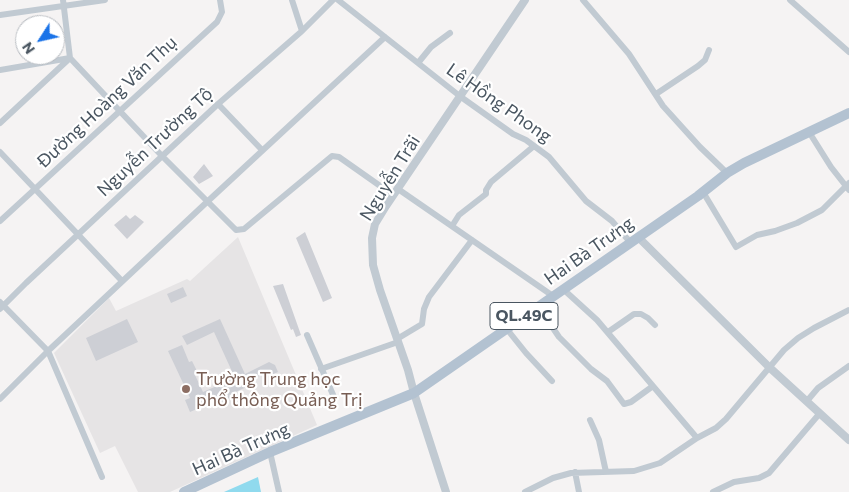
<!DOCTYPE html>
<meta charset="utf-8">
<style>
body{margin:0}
#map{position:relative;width:849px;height:492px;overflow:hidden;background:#f5f3f3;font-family:Commissioner,sans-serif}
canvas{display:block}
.north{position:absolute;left:15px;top:15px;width:50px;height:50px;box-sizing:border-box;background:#fff;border:1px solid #b7bbc0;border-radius:50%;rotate:235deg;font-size:14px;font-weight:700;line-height:20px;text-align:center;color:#4a5661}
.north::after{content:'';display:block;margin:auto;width:18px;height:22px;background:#1a73e8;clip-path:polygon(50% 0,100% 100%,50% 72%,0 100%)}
</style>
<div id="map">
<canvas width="849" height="492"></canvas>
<div class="north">N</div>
</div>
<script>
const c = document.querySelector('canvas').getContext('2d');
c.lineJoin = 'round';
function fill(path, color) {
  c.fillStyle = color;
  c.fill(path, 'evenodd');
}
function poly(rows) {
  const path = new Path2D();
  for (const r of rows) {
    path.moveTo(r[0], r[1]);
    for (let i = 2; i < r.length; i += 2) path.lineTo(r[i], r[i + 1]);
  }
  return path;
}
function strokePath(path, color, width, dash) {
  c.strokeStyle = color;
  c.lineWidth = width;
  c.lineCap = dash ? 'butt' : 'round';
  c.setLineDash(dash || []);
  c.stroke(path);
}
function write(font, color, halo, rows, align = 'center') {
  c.font = font + ' Commissioner,sans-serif';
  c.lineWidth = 4.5;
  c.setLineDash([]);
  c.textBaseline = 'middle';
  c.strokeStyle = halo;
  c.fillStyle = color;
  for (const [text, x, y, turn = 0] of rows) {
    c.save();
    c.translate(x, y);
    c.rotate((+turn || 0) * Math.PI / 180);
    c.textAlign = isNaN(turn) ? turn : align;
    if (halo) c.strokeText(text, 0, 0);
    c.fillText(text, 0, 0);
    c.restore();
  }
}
fill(poly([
 [238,237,317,425,170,492,138,492,115,446,100,453,54,353,109,298,116,311,187,279,190,281]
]), '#e6e4e5');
fill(poly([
 [258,477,261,492,224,492]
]), '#90daee');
fill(poly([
 [204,164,213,176,199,184,193,177],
 [126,215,130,219,135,215,144,222,127,239,114,225],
 [305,232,332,298,323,302,296,238],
 [283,284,301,335,296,337,293,329,291,330,273,286],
 [183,287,187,296,171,303,167,294],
 [127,319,138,342,96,361,86,338],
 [220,319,245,374,269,362,275,365,278,372,269,376,268,373,251,379,253,384,229,395,231,398,216,404,215,401,190,412,185,400,190,398,168,351,182,345,189,362,192,361,197,371,194,373,203,392,235,378,214,332,187,345,182,336]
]), '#cdcfd5');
strokePath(poly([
 [292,0,302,31],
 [338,0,461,97,513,134,526,140,549,157,586,201,612,221,630,242],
 [583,0,629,54,663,106,700,147,727,173],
 [790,0,849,52],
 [0,15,105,0],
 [418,63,431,47,450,33],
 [0,70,70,58,162,156,236,230,244,229,332,156,339,157,393,195],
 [656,94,698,66,705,60,709,50],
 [218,104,262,150],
 [0,123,70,58,63,0],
 [809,132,831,167,849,190],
 [0,152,122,281],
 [398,189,553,296],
 [703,192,736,247,757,235,775,231,797,223,822,210,849,183],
 [0,221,217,22,222,12,220,0],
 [452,226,459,215,486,194,486,190,491,182,534,146],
 [563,289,597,320,697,438],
 [0,302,48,351,102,477],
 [538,306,559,337,591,369,607,381,624,404,631,402,653,386],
 [0,309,26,283,218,104,302,31,333,0],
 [506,328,526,353,552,381],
 [608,332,634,314,641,314,648,318,655,325],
 [307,335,334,397],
 [397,339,422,324,424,309,429,297,472,240],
 [321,369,398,342],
 [0,399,48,351,208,201,385,37],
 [807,401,818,388,849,366],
 [590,420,599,440,606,472],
 [270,452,279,492],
 [575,472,579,492],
 [525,492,553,478,571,473,634,471,660,463,697,438,716,428,726,419,784,350,798,338,814,328,849,310],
 [713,492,734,482,759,478,769,473,820,413]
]), '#c1cad2', 6);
strokePath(poly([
 [638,237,769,367,849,440],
 [446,492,414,393,408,370,380,290,373,265,372,238,375,224,386,206,525,0]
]), '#c1cad2', 8);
strokePath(poly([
 [184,492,270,452,414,393,698,196,727,173,744,163,849,113]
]), '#b3c2d1', 10);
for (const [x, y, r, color] of [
 [186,389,5,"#8d6e63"]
]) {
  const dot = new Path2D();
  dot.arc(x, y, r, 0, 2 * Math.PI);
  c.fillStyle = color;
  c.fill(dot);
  strokePath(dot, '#fff', 2);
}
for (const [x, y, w] of [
 [524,316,68]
]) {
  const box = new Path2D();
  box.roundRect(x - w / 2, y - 13.5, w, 27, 4);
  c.fillStyle = '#fff';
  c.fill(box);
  strokePath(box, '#4a5661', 1);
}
write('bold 16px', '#4a5661', null, [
 ["QL.49C",524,316]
]);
write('18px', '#4a5661', '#fff', [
 ["Đường Hoàng Văn Thụ",107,102,-43],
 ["Lê Hồng Phong",499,103,35],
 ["Nguyễn Trường Tộ",155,142,-43],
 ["Nguyễn Trãi",390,178,-58],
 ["Hai Bà Trưng",589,251,-35],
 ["Hai Bà Trưng",241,449,-24]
]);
write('18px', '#785e54', '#fff', [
 ["Trường Trung học",196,379],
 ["phổ thông Quảng Trị",196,400]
], 'left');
</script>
